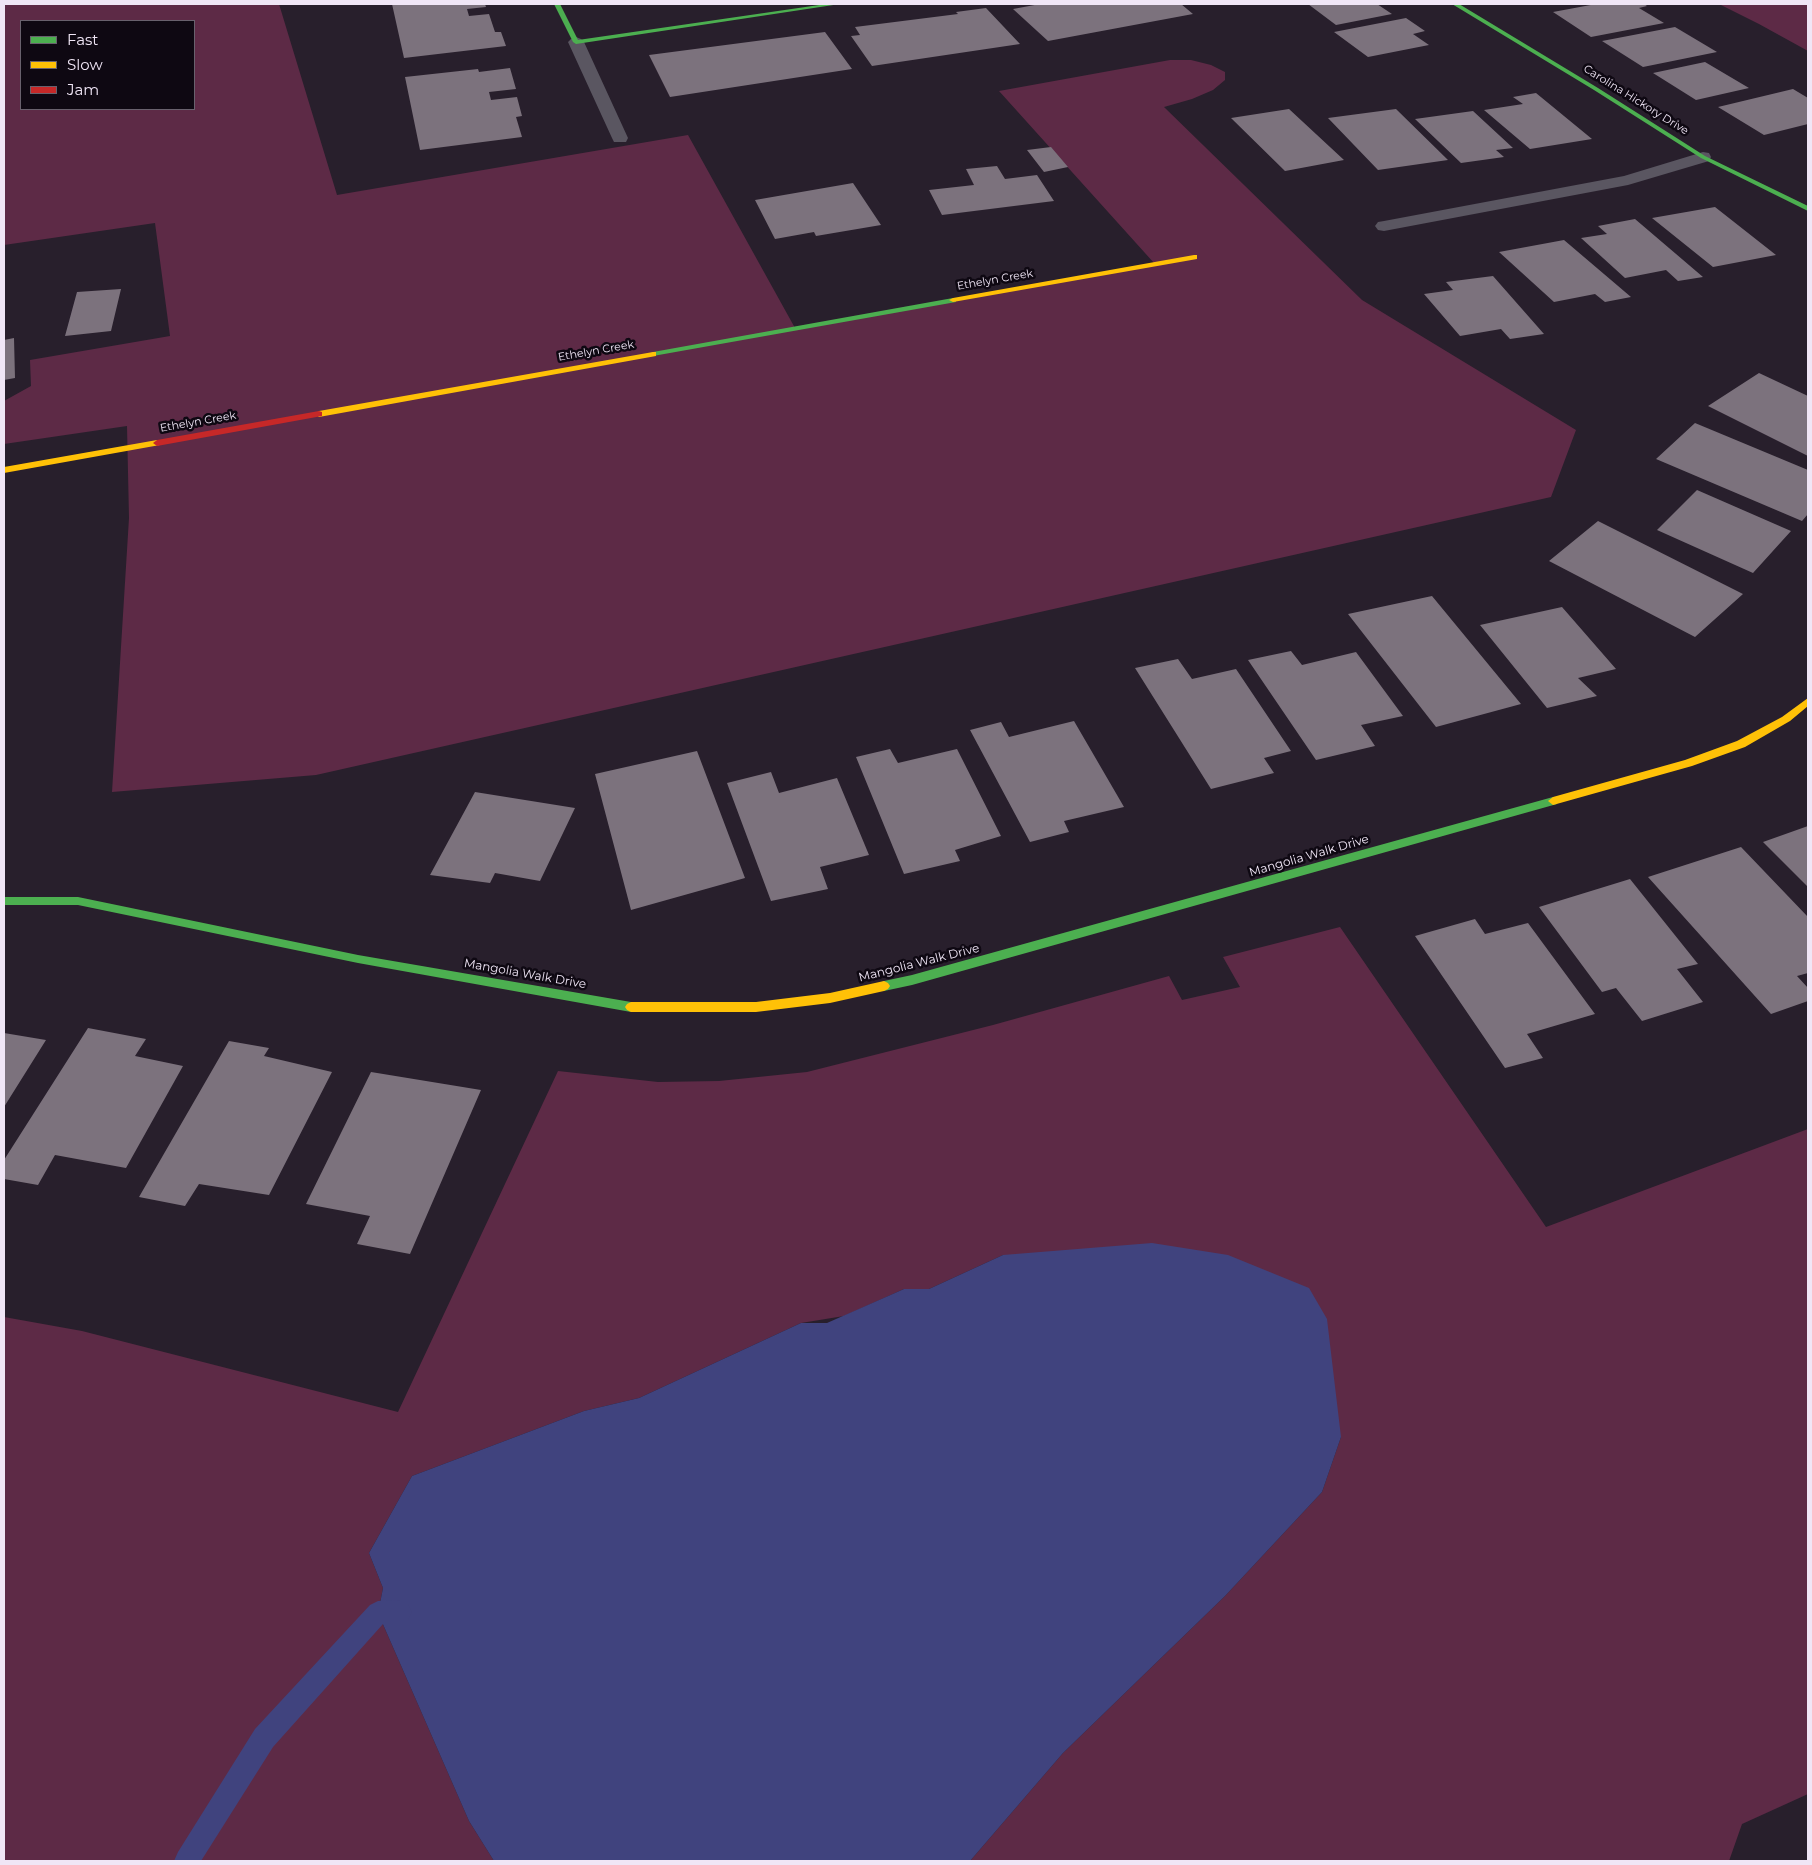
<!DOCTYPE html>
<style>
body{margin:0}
#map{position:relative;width:1812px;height:1865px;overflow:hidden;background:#281f2c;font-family:Montserrat,sans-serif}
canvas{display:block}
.frame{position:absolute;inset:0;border:5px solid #f0e6f6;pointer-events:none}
.legend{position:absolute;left:20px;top:20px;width:175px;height:90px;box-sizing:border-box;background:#0e0812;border:1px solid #68616d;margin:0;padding:6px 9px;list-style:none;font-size:15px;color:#f0e6f6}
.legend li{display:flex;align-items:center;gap:10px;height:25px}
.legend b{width:25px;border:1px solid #68616d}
</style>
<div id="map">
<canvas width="1812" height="1865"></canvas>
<div class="frame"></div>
<ul class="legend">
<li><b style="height:6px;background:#4caf50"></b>Fast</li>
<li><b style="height:6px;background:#ffc107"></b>Slow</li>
<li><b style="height:6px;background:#c62828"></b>Jam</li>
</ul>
</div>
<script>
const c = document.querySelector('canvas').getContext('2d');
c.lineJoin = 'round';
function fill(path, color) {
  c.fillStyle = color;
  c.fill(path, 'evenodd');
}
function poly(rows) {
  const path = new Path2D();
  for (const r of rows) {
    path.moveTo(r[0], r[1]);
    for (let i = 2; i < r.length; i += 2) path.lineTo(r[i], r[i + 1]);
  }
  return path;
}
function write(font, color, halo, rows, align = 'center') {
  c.font = font + ' Montserrat,sans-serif';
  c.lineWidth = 5;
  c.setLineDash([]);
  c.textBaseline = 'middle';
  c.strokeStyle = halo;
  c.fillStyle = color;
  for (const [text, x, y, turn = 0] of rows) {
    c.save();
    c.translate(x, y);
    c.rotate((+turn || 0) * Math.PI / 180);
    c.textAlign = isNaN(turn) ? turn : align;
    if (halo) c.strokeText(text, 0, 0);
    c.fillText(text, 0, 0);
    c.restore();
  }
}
fill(poly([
 [4,4,279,4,337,195,688,135,795,328,1154,263,999,91,1170,60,1191,60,1211,65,1225,72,1225,80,1213,90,1192,99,1164,107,1362,300,1576,430,1551,497,316,775,112,792,129,518,127,426,4,444,4,401,31,386,30,360,170,336,155,223,4,245],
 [21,21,194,21,194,109,21,109],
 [1719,4,1808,4,1808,51,1759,24],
 [1340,927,1546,1227,1808,1129,1808,1794,1742,1824,1729,1861,970,1861,1063,1753,1225,1596,1322,1492,1341,1437,1003,1255,929,1289,904,1289,844,1316,801,1323,639,1398,584,1411,412,1476,369,1553,383,1588,378,1613,469,1821,494,1861,4,1861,4,1317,82,1331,398,1412,558,1071,658,1082,719,1081,807,1072,993,1025,1169,976,1182,1000,1240,987,1223,957]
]), '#5d2a46');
fill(poly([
 [1152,1243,1228,1255,1309,1288,1327,1319,1341,1437,1322,1492,1225,1596,1063,1753,970,1861,494,1861,469,1821,378,1613,383,1588,369,1553,412,1476,584,1411,639,1398,801,1323,827,1323,904,1289,929,1289,1003,1255]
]), '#40437e');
fill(poly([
 [400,1600,408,1604,412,1612,408,1620,400,1624,383,1624,273,1747,201,1861,174,1861,178,1852,255,1729,370,1605,378,1601,400,1600]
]), '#40437e');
fill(poly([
 [392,4,485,4,486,7,467,9,469,16,489,14,495,32,501,32,506,46,404,58],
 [1040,4,1181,4,1193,14,1048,41,1013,9],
 [1308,4,1377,4,1392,14,1336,25],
 [1596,4,1644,4,1647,6,1639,8,1664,23,1591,37,1553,12],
 [986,8,1020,44,872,66,851,36,860,35,855,27,958,14,956,12],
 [1406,18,1425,31,1413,34,1429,45,1368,57,1334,32],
 [1675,27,1717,52,1643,67,1602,41],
 [825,32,852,69,670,97,649,55],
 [1705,62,1749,88,1696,100,1653,73],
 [510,68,516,89,489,92,491,100,517,97,522,116,516,117,522,137,420,150,405,77,478,69,479,72],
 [1793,89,1808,98,1808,124,1764,135,1718,107],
 [1536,93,1592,139,1530,149,1484,110,1523,104,1513,97],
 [1289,109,1344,160,1285,171,1231,118],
 [1396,109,1448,160,1378,170,1328,118],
 [1473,111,1513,148,1496,150,1504,157,1461,163,1415,119],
 [1051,147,1068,167,1044,172,1027,150],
 [997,166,1005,179,1037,175,1054,201,942,215,929,190,974,185,966,169],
 [853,183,881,225,816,236,814,232,775,239,755,200],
 [1715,207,1776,255,1713,267,1652,218],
 [1635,219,1703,277,1678,281,1666,270,1625,278,1581,238,1607,234,1598,226],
 [1564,240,1631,297,1605,302,1595,294,1554,302,1499,252],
 [1493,276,1544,334,1510,339,1501,329,1460,336,1424,294,1453,290,1446,282],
 [121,289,111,331,65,336,77,292],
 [14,338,15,378,4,380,4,340],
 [1759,373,1808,396,1808,456,1708,406],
 [1695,423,1808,470,1808,514,1802,521,1656,459],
 [1697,490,1791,531,1753,573,1657,530],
 [1598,521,1743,594,1695,637,1549,561],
 [1432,596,1521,704,1436,727,1348,614],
 [1562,607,1616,669,1578,678,1597,696,1547,708,1480,625],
 [1291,651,1302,665,1356,652,1403,716,1361,725,1375,746,1316,760,1248,660],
 [1178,659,1192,679,1236,669,1291,751,1264,758,1274,773,1211,789,1135,668],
 [1074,721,1124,807,1064,821,1069,832,1030,842,970,730,1001,722,1009,737],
 [890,749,898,763,957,749,1001,836,955,850,960,861,904,874,856,757],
 [697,751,745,878,631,910,595,774],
 [771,772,779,793,837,778,869,855,820,867,828,889,771,901,727,783],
 [475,792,575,808,540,881,495,873,490,883,430,875],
 [1808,826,1808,887,1763,842],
 [1741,847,1808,917,1808,973,1797,976,1808,988,1808,1001,1771,1014,1648,877],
 [1630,879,1698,964,1677,969,1703,1002,1642,1021,1616,988,1602,992,1539,907],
 [1475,919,1485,934,1528,923,1595,1014,1527,1034,1543,1058,1505,1068,1415,936],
 [88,1028,146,1039,135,1056,183,1066,126,1168,55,1155,38,1185,4,1179,4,1160],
 [4,1033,46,1040,4,1107],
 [229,1041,269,1048,264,1056,332,1072,269,1195,199,1184,185,1206,139,1197],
 [371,1072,481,1090,410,1254,357,1244,370,1216,306,1204]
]), '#7c727d');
fill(poly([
 [576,37,581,39,584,42,628,138,626,142,614,142,612,138,568,42,571,39,576,37],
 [1703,152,1709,153,1711,157,1709,161,1628,185,1384,231,1378,230,1375,226,1378,222,1384,221,1624,176,1703,152]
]), '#5a5661');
fill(poly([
 [554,4,560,4,578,40,826,4,840,4,576,44,573,42,554,4],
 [1452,4,1459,4,1598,88,1705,156,1808,206,1808,211,1701,158,1594,90,1452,4],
 [953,298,956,298,956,302,653,356,649,354,653,352,953,298],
 [1553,797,1558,801,1557,804,912,985,884,991,880,989,878,986,880,983,884,981,912,975,1553,797],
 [4,897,78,897,358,955,631,1002,635,1004,637,1007,635,1010,631,1012,358,963,78,905,4,905,4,897]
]), '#4caf50');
fill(poly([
 [1194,255,1197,255,1197,259,953,302,949,300,953,298,1194,255],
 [653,352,656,352,656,356,319,417,315,414,319,411,653,352],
 [157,440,160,441,160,445,4,473,4,467,157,440],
 [1808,698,1808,706,1790,721,1745,747,1692,766,1553,805,1548,801,1553,797,1685,760,1737,741,1782,717,1808,698],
 [884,981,888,983,890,986,888,989,884,991,830,1003,756,1012,631,1012,627,1010,625,1007,627,1004,631,1002,756,1002,830,993,884,981]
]), '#ffc107');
fill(poly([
 [319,411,322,412,322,416,157,446,153,443,157,440,319,411]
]), '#c62828');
write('11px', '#f0e6f6', '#0e0812', [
 ["Carolina Hickory Drive",1636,100,32],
 ["Ethelyn Creek",995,280,-10],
 ["Ethelyn Creek",596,351,-10],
 ["Ethelyn Creek",198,422,-10]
]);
write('12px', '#f0e6f6', '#0e0812', [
 ["Mangolia Walk Drive",1309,856,-16],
 ["Mangolia Walk Drive",919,963,-14],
 ["Mangolia Walk Drive",525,974,10]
]);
</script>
